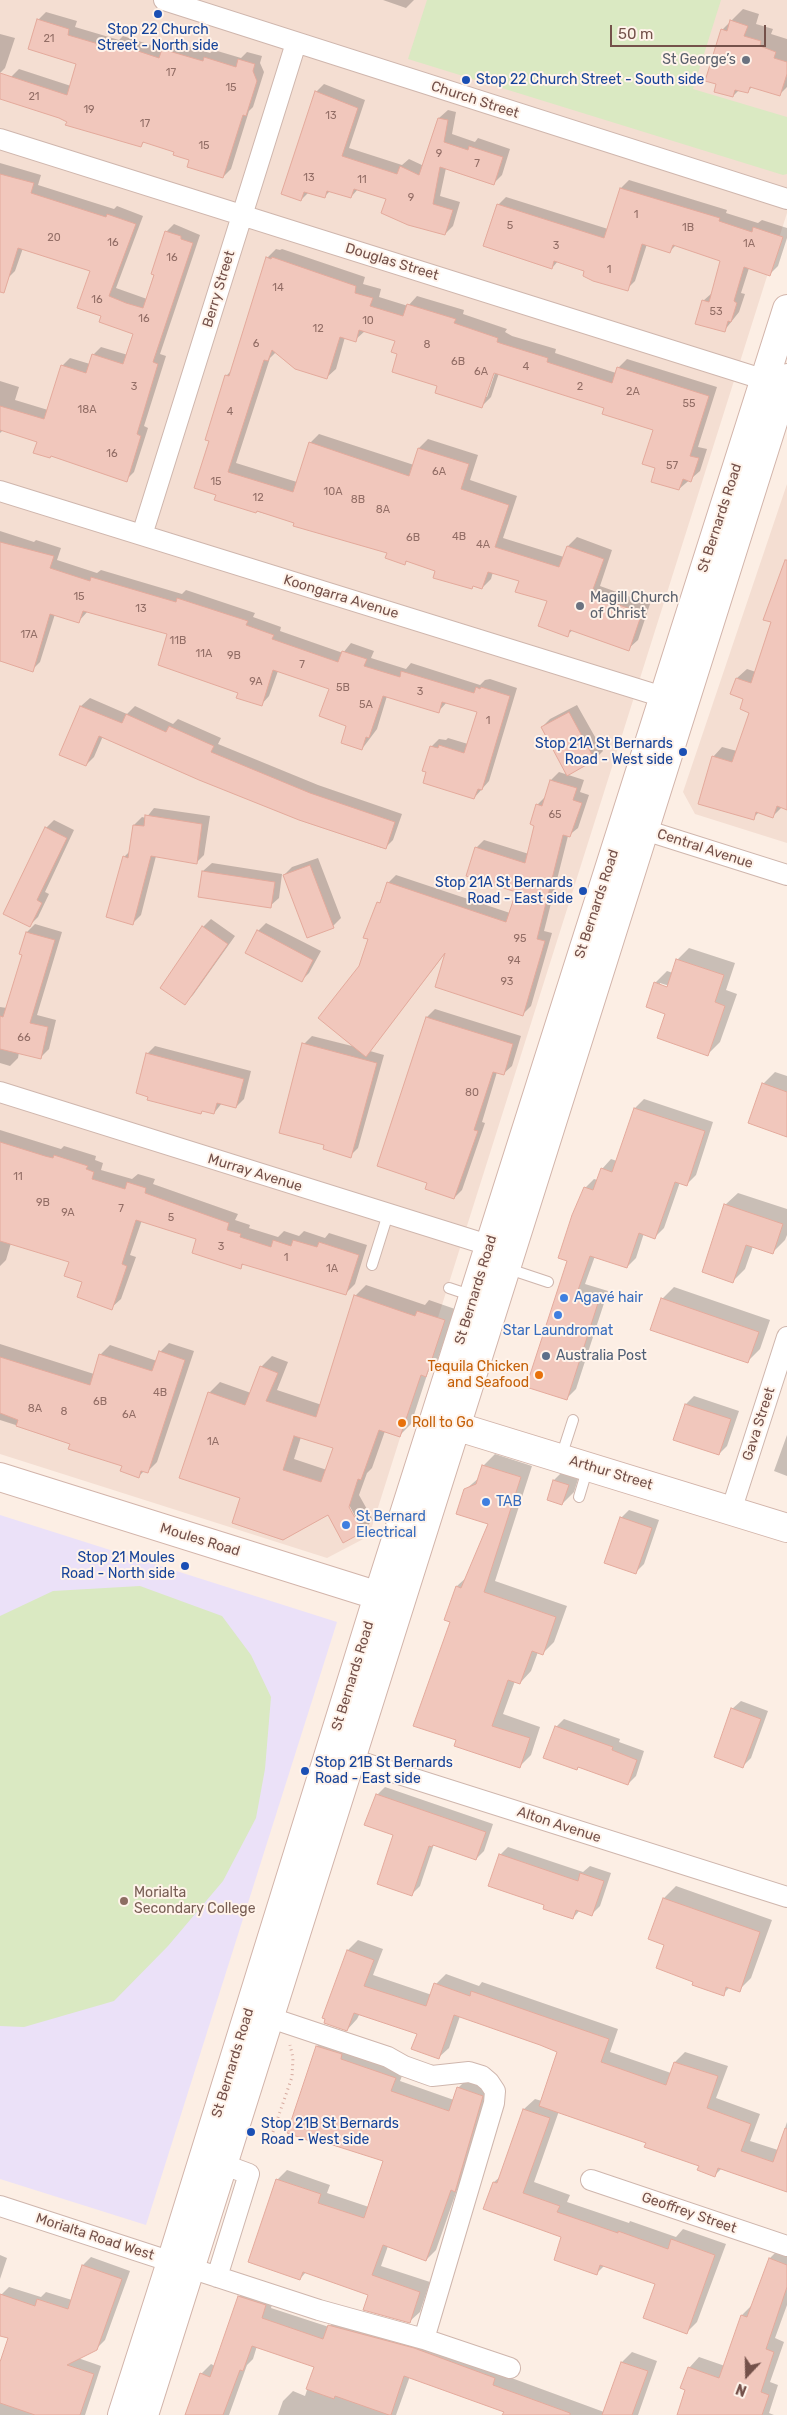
<!DOCTYPE html>
<meta charset="utf-8">
<style>
body{margin:0}
#map{position:relative;width:787px;height:2415px;overflow:hidden;background:#fceee4;font-family:Rubik,sans-serif}
canvas{display:block}
.north{position:absolute;left:722px;top:2350px;width:50px;height:50px;-webkit-text-stroke:4px #fff3ea;paint-order:stroke;rotate:201deg;font-size:14px;font-weight:700;line-height:20px;text-align:center;color:#74514a}
.north::after{content:'';display:block;margin:auto;width:18px;height:22px;background:#74514a;clip-path:polygon(50% 0,100% 100%,50% 72%,0 100%)}
.scale{position:absolute;left:610px;top:25px;width:156px;height:22px;box-sizing:border-box;border:2px solid #74514a;border-top:0;padding-left:6px;font-size:15px;line-height:18px;white-space:nowrap;color:#74514a;-webkit-text-stroke:4px #fff3ea;paint-order:stroke}
</style>
<div id="map">
<canvas width="787" height="2415"></canvas>
<div class="north">N</div>
<div class="scale">50 m</div>
</div>
<script>
const c = document.querySelector('canvas').getContext('2d');
c.lineJoin = 'round';
function fill(path, color) {
  c.fillStyle = color;
  c.fill(path, 'evenodd');
}
function poly(rows) {
  const path = new Path2D();
  for (const r of rows) {
    path.moveTo(r[0], r[1]);
    for (let i = 2; i < r.length; i += 2) path.lineTo(r[i], r[i + 1]);
  }
  return path;
}
function strokePath(path, color, width, dash) {
  c.strokeStyle = color;
  c.lineWidth = width;
  c.lineCap = dash ? 'butt' : 'round';
  c.setLineDash(dash || []);
  c.stroke(path);
}
function write(font, color, halo, rows, align = 'center') {
  c.font = font + ' Rubik,sans-serif';
  c.lineWidth = 4;
  c.setLineDash([]);
  c.textBaseline = 'middle';
  c.strokeStyle = halo;
  c.fillStyle = color;
  for (const [text, x, y, turn = 0] of rows) {
    c.save();
    c.translate(x, y);
    c.rotate((+turn || 0) * Math.PI / 180);
    c.textAlign = isNaN(turn) ? turn : align;
    if (halo) c.strokeText(text, 0, 0);
    c.fillText(text, 0, 0);
    c.restore();
  }
}
fill(poly([
 [0,0,787,0,787,213,369,1536,327,1558,0,1454],
 [787,484,787,843,695,814,683,792]
]), '#f4ded2');
fill(poly([
 [0,1515,337,1622,146,2225,0,2179]
]), '#ebe1f8');
fill(poly([
 [427,0,721,0,693,89,787,117,787,174,783,175,408,59],
 [140,1586,222,1616,251,1655,271,1697,265,1769,256,1818,223,1881,168,1946,114,2001,24,2027,0,2026,0,1616,53,1591]
]), '#dae9c2');
fill(poly([
 [383,0,414,0,406,8],
 [743,9,759,14,756,24,773,29,771,34,787,39,787,87,780,94,753,86,747,92,739,90,733,96,722,30],
 [46,12,77,21,75,27,119,40,123,36,163,49,171,41,210,53,214,50,241,58,247,52,262,56,260,63,264,72,253,107,249,111,231,169,223,177,175,151,145,141,140,146,68,121,11,77,19,69,71,86,78,63,38,20],
 [0,34,15,38,5,68,0,73],
 [324,84,365,100,349,148,402,165,409,159,424,166,439,118,448,110,456,112,452,134,475,142,478,138,510,149,502,175,494,183,446,168,440,196,460,202,453,226,445,234,388,198,358,189,351,197,331,190,324,197,309,192,301,200,316,92],
 [0,163,41,175,38,185,114,209,117,206,143,216,116,288,147,299,166,232,174,224,200,235,160,354,166,356,144,426,148,428,134,472,126,480,39,441,3,430,0,433,0,381,19,387,15,400,48,410,62,366,70,358,90,364,93,355,101,347,128,355,135,333,103,316,91,270,23,248,15,271,7,279,0,277],
 [629,180,727,210,726,213,758,223,762,220,787,228,787,238,778,266,770,274,749,268,741,293,745,294,739,312,724,331,703,301,712,293,722,260,676,245,670,251,647,244,635,281,627,289,586,270,558,261,552,268,498,205,506,197,608,229,621,188],
 [276,249,280,250,282,249,365,277,363,284,381,289,379,297,408,306,417,296,464,310,463,314,507,329,505,332,512,336,556,349,555,353,616,373,618,368,627,359,717,387,698,447,707,449,700,471,679,489,656,468,654,429,605,407,499,373,491,397,482,406,439,385,399,353,396,340,365,331,355,340,345,337,336,369,326,378,276,352,270,358,236,463,297,482,310,443,319,434,414,465,419,448,428,439,478,455,470,480,517,496,503,538,564,557,568,546,577,537,612,550,600,586,650,604,638,640,628,649,573,630,567,635,549,600,520,581,493,572,491,579,482,588,474,585,471,588,437,570,408,560,405,563,388,553,295,522,216,500,217,494,211,440,226,376,232,370,267,258],
 [495,366,497,367,487,397,485,397],
 [0,531,34,542,36,540,61,548,57,560,97,573,101,570,182,594,186,590,255,613,253,617,281,627,280,631,343,653,351,643,374,651,371,658,406,669,411,663,480,685,485,680,490,679,517,688,489,781,474,798,431,747,439,739,446,740,448,738,468,744,479,711,447,702,438,712,387,696,377,729,362,749,331,688,278,671,269,696,261,705,240,692,169,633,88,611,79,621,55,614,40,662,32,670,0,661],
 [787,580,787,809,782,807,773,816,759,812,753,818,713,757,722,747,737,751,750,712,737,678,747,669,756,672],
 [90,698,127,714,135,706,173,724,178,719,221,738,218,744,318,785,402,814,393,840,385,848,382,848,300,819,103,736,94,757,86,765,61,755,81,706],
 [577,705,603,751,595,759,568,774,542,727,550,719],
 [559,772,584,780,580,792,589,795,578,828,568,836,544,931,552,933,531,1006,523,1014,446,952,370,1051,384,1055,358,1148,350,1156,326,1144,304,1044,312,1036,356,1047,360,967,369,939,365,937,388,883,396,875,510,913,517,891,476,848,484,840,529,854,536,825,537,805,546,796,551,780],
 [154,808,210,816,204,855,196,863,156,856,141,915,133,923,124,857,130,851,134,825,142,817,146,818],
 [54,820,74,830,45,892,49,894,38,917,30,925,46,828],
 [318,858,341,918,333,926,284,875,292,867],
 [212,863,282,874,279,898,270,906,203,871],
 [211,919,235,936,193,995,185,1003,203,927],
 [266,923,321,951,309,973,301,981,258,931],
 [35,924,62,932,37,1015,56,1020,49,1049,41,1057,19,1052,18,1058,10,1066,0,1063,0,1007,7,1008,23,955,21,954,27,932],
 [689,948,735,963,726,990,737,994,720,1042,708,1054,666,1013,655,983,667,971,673,973,677,960],
 [660,983,673,987,672,990,660,986],
 [435,1009,521,1036,512,1066,503,1074,497,1072,482,1122,485,1123,462,1190,454,1198,428,1182,427,1017],
 [155,1046,251,1071,244,1099,236,1107,222,1103,214,1113,203,1110,200,1113,147,1054],
 [775,1072,787,1076,787,1135,763,1084],
 [644,1099,713,1122,696,1175,687,1184,680,1182,664,1228,655,1237,644,1233,636,1258,627,1267,595,1256,585,1284,608,1291,576,1389,566,1399,569,1260,585,1188,594,1179,598,1180,602,1169,611,1159,617,1161,635,1108],
 [0,1130,61,1149,64,1146,96,1156,95,1160,103,1163,101,1170,132,1179,138,1174,155,1179,153,1184,238,1214,235,1220,250,1225,249,1228,278,1237,284,1231,299,1236,304,1231,325,1238,329,1233,367,1245,355,1284,345,1294,245,1263,240,1267,198,1238,142,1220,130,1255,136,1257,121,1299,111,1308,84,1281,71,1261,11,1243,6,1260,0,1266],
 [738,1193,787,1209,787,1235,785,1240,773,1252,753,1246,745,1269,733,1281,725,1205],
 [366,1285,425,1305,429,1300,455,1309,436,1364,428,1372,411,1424,400,1435,385,1431,372,1468,367,1473,359,1495,373,1520,362,1531,329,1513,241,1498,209,1393,220,1382,251,1393,261,1367,272,1356,288,1362,277,1390,322,1405,355,1296],
 [301,1437,335,1447,327,1470,294,1459],
 [347,1501,362,1529,359,1529,345,1502],
 [674,1287,770,1320,760,1349,747,1362,662,1299],
 [169,1343,194,1351,157,1462,148,1471,145,1470,139,1476,123,1465,72,1443,0,1420,0,1344,94,1374,100,1355,110,1345,157,1361,160,1352],
 [694,1396,739,1411,727,1446,719,1454,686,1404],
 [787,1435,787,1476,774,1471],
 [495,1454,532,1466,495,1581,567,1606,554,1642,543,1653,538,1652,531,1671,520,1683,515,1681,503,1714,540,1727,531,1755,520,1766,458,1739,452,1621,446,1619,457,1586,468,1576,489,1524,465,1490,480,1477,483,1466],
 [566,1468,580,1473,574,1492,562,1504,554,1480],
 [629,1510,659,1520,644,1564,636,1572,621,1518],
 [741,1701,768,1711,751,1758,743,1766,732,1709],
 [564,1719,620,1739,619,1742,644,1751,636,1776,628,1784,579,1766,577,1769,556,1727],
 [385,1787,493,1824,484,1851,476,1859,434,1844,420,1886,412,1894,395,1835,377,1795],
 [508,1847,583,1872,590,1866,611,1873,600,1906,592,1914,580,1910,573,1918,546,1905,500,1855],
 [676,1886,772,1920,751,1978,739,1990,730,1987,723,1994,694,1981,666,1944,649,1939,664,1898],
 [358,1940,383,1949,373,1975,432,1995,436,1984,446,1974,479,1986,482,1982,618,2029,610,2052,671,2073,675,2062,685,2052,728,2066,716,2098,760,2114,750,2141,778,2150,787,2122,787,2191,722,2168,715,2175,700,2166,648,2142,559,2111,534,2182,570,2195,567,2202,629,2223,630,2221,676,2237,683,2229,726,2244,697,2322,686,2333,656,2283,605,2265,597,2273,563,2236,494,2182,501,2176,524,2109,535,2099,542,2101,558,2051,460,2016,449,2048,438,2058,418,2033,360,2013,357,2019,347,2030,348,1950],
 [327,2036,405,2068,400,2081,454,2100,458,2088,468,2078,492,2086,465,2180,458,2187,436,2250,426,2260,388,2246,381,2266,430,2282,420,2312,410,2321,369,2295,306,2272,300,2279,277,2180,287,2170,330,2185,327,2193,369,2207,385,2160,315,2138,313,2140,288,2132,317,2046],
 [780,2248,787,2251,787,2305,775,2338,784,2342,770,2382,778,2385,769,2413,774,2415,678,2415,686,2389,689,2368,699,2357,725,2366,742,2315,753,2304,770,2258],
 [0,2255,7,2258,0,2279],
 [91,2257,130,2271,105,2340,96,2349,78,2358,101,2366,85,2415,0,2415,0,2368,10,2337,0,2334,1,2295,9,2287,41,2297,46,2292,72,2300,83,2265],
 [249,2287,275,2295,271,2308,329,2327,340,2315,604,2412,622,2362,632,2352,657,2361,638,2415,504,2415,505,2411,410,2376,396,2415,278,2415,283,2401,293,2391,305,2396,315,2366,257,2346,253,2359,247,2365,229,2415,185,2415,201,2374,211,2364,215,2366,239,2297]
]), '#0003');
const building = poly([
 [37,19,69,29,68,35,112,48,114,43,159,58,162,49,203,61,204,57,236,67,238,59,255,64,253,71,257,81,246,116,243,115,223,178,187,167,189,160,173,155,174,152,143,142,141,147,65,125,67,122,59,118,0,99,0,73,67,95,76,64,28,49,37,19],
 [730,20,748,26,744,36,761,41,760,46,776,52,774,58,787,62,787,74,780,96,750,87,748,93,735,90,733,97,714,92,716,84,705,81,721,29,727,31,730,20],
 [315,91,358,108,342,156,397,174,400,166,419,175,438,118,448,120,444,142,468,150,469,146,503,157,494,185,440,167,433,204,453,210,445,235,408,225,381,213,386,199,354,189,351,198,327,191,325,198,304,192,301,201,281,194,315,91],
 [0,174,34,183,31,193,106,217,107,214,136,224,109,296,126,303,143,308,154,275,151,274,165,231,181,236,181,239,193,243,153,362,158,364,137,434,141,436,127,482,51,456,50,458,33,453,37,442,0,430,0,406,44,419,61,365,86,373,92,354,123,364,133,334,99,322,101,316,77,308,90,271,18,248,4,293,0,292,0,174],
 [620,188,720,218,719,221,752,232,753,227,783,237,770,276,744,267,734,301,737,303,731,322,728,321,725,332,695,324,702,300,709,302,720,261,673,245,670,253,642,244,628,291,593,281,583,276,584,271,554,261,552,269,483,246,497,204,604,238,620,188],
 [266,257,271,259,272,257,356,286,355,293,373,298,370,306,403,316,407,304,456,319,454,323,498,338,497,342,503,344,548,358,547,362,612,383,617,367,709,396,690,456,699,458,691,482,683,479,679,490,651,482,655,468,642,464,653,430,602,414,604,408,494,373,482,408,435,393,437,386,392,372,397,354,391,352,395,341,359,330,356,342,340,337,327,379,295,369,272,350,268,361,264,360,228,472,293,492,309,442,409,476,418,448,469,464,461,489,509,505,495,547,559,567,567,546,604,559,591,595,642,613,629,651,570,630,568,637,538,626,547,601,515,592,519,581,488,572,482,589,473,586,472,589,433,578,435,571,406,561,405,565,385,558,387,553,293,526,294,523,257,511,256,513,214,500,216,495,194,488,209,441,205,440,225,375,229,376,266,257],
 [0,542,54,556,50,568,90,581,91,577,176,602,177,598,248,621,246,625,274,635,272,639,338,662,342,651,367,659,364,666,400,677,401,671,474,693,476,687,480,689,481,687,510,696,482,790,478,789,474,799,423,783,426,772,422,771,430,746,438,748,439,745,464,753,477,712,442,702,439,713,383,696,369,738,366,737,362,750,341,743,346,726,319,716,329,689,273,670,262,706,236,698,238,693,158,665,167,634,83,611,79,623,50,614,33,672,0,661,0,542],
 [785,560,787,560,787,810,777,806,773,818,756,812,754,820,698,804,712,756,732,762,749,713,740,709,743,699,730,694,736,678,751,683,771,622,763,620,785,560],
 [80,706,122,723,126,714,166,732,169,726,214,746,211,752,310,793,395,822,386,849,299,820,199,780,99,736,86,766,59,755,80,706],
 [569,712,595,760,567,776,541,727,569,712],
 [550,780,577,788,573,800,582,803,570,837,563,835,537,939,545,941,523,1016,435,987,445,953,366,1057,318,1018,359,966,368,939,363,938,377,902,380,903,387,882,506,922,516,892,466,876,475,847,525,863,534,826,530,824,536,804,542,806,550,780],
 [145,815,202,824,197,864,151,856,133,925,106,917,123,856,128,858,133,825,144,826,145,815],
 [45,827,67,838,37,900,42,903,30,927,3,914,45,827],
 [310,865,334,928,307,938,283,875,310,865],
 [202,871,275,882,271,908,198,897,202,871],
 [202,926,228,944,185,1005,160,988,202,926],
 [257,930,313,960,302,982,245,953,257,930],
 [26,932,55,940,30,1023,48,1027,41,1059,0,1049,0,1016,3,1017,22,955,19,954,26,932],
 [676,959,724,975,715,1002,725,1006,708,1056,657,1038,665,1014,646,1007,654,982,667,987,676,959],
 [426,1017,513,1044,504,1075,493,1072,474,1130,478,1131,454,1199,425,1189,427,1183,377,1166,426,1017],
 [302,1043,377,1063,351,1158,323,1149,324,1145,279,1133,302,1043],
 [146,1053,244,1079,236,1108,217,1103,214,1114,202,1111,201,1114,147,1100,148,1097,136,1093,146,1053],
 [762,1083,787,1092,787,1137,748,1123,762,1083],
 [634,1108,705,1131,687,1186,675,1182,655,1239,639,1233,627,1268,590,1256,577,1293,599,1300,567,1400,526,1387,567,1261,558,1258,572,1215,584,1187,593,1190,601,1168,612,1172,634,1108],
 [0,1142,45,1156,53,1158,54,1155,88,1166,86,1169,94,1172,92,1179,125,1189,127,1182,146,1188,145,1193,229,1223,227,1230,241,1234,240,1237,271,1247,273,1240,291,1246,293,1240,317,1247,319,1242,359,1255,346,1295,242,1264,241,1269,192,1253,196,1239,136,1220,122,1264,127,1266,112,1310,77,1297,82,1282,64,1276,69,1262,0,1241,0,1142],
 [724,1204,783,1224,773,1254,746,1245,733,1283,702,1272,724,1204],
 [354,1295,415,1316,417,1311,445,1320,426,1377,421,1375,400,1437,379,1430,361,1480,358,1479,349,1507,363,1532,343,1543,328,1515,283,1540,232,1523,240,1498,179,1478,208,1392,245,1405,260,1366,278,1373,266,1401,316,1417,354,1295],
 [294,1436,333,1448,321,1482,283,1470,294,1436],
 [661,1298,759,1332,748,1363,650,1330,661,1298],
 [159,1351,185,1360,148,1473,141,1471,139,1478,120,1471,122,1466,68,1449,70,1444,16,1426,18,1420,0,1413,0,1357,90,1385,99,1354,152,1371,159,1351],
 [685,1404,731,1419,719,1455,673,1440,685,1404],
 [482,1465,521,1477,484,1592,556,1617,543,1655,532,1651,520,1684,508,1680,492,1726,530,1738,520,1768,454,1746,456,1740,413,1726,450,1622,444,1620,456,1586,461,1588,488,1524,456,1514,464,1489,476,1484,482,1465],
 [553,1480,569,1485,562,1505,547,1500,553,1480],
 [620,1517,652,1528,636,1574,604,1563,620,1517],
 [731,1708,761,1719,743,1768,714,1757,731,1708],
 [555,1726,613,1747,612,1750,637,1760,628,1785,578,1767,577,1770,543,1758,555,1726],
 [376,1794,486,1832,476,1860,433,1845,432,1847,429,1846,412,1896,377,1884,393,1835,364,1825,376,1794],
 [499,1854,578,1881,580,1873,604,1881,592,1916,576,1910,573,1919,543,1909,544,1905,488,1886,499,1854],
 [663,1898,760,1932,740,1992,726,1987,724,1996,692,1985,693,1982,656,1968,664,1945,648,1939,663,1898],
 [347,1950,374,1960,364,1986,426,2006,434,1983,470,1996,471,1991,609,2039,601,2062,666,2085,674,2062,718,2076,707,2108,751,2124,741,2151,773,2162,785,2128,787,2129,787,2192,718,2168,715,2177,697,2170,699,2166,644,2147,646,2143,539,2106,557,2052,540,2045,454,2015,439,2059,411,2049,417,2034,354,2013,347,2031,324,2023,325,2019,322,2018,347,1950],
 [316,2046,342,2054,341,2059,396,2078,391,2091,449,2111,457,2087,483,2096,455,2192,451,2190,426,2261,383,2245,372,2275,420,2292,410,2323,363,2310,368,2295,303,2272,300,2280,248,2262,276,2179,321,2194,318,2203,364,2218,383,2161,314,2139,313,2142,287,2133,316,2046],
 [523,2109,550,2118,523,2193,560,2206,557,2212,618,2233,618,2231,668,2249,671,2239,715,2255,687,2334,643,2318,655,2284,600,2265,597,2275,554,2260,561,2237,483,2209,493,2182,497,2183,523,2109],
 [769,2258,787,2265,787,2287,766,2349,774,2352,761,2392,769,2395,762,2415,677,2415,685,2390,680,2388,688,2367,719,2378,741,2315,747,2317,769,2258],
 [82,2265,122,2279,97,2350,67,2365,94,2374,80,2415,35,2415,0,2403,0,2362,8,2338,0,2336,0,2294,35,2306,37,2299,68,2309,82,2265],
 [238,2296,266,2305,262,2318,323,2339,328,2325,414,2348,495,2378,493,2385,570,2413,570,2415,502,2415,504,2412,404,2376,391,2415,389,2415,335,2396,334,2399,306,2389,314,2367,252,2346,243,2371,240,2370,223,2415,185,2415,200,2373,210,2377,238,2296],
 [621,2362,648,2371,632,2415,602,2415,621,2362]
]);
fill(building, '#f1c7bc');
strokePath(building, '#e4aa9c', 1);
const lane = poly([
 [372,1265,388,1214],
 [506,1268,548,1282],
 [449,1288,473,1296],
 [561,1457,573,1420],
 [579,1497,588,1467]
]);
const street = poly([
 [164,0,787,199],
 [0,139,778,384],
 [0,491,676,701],
 [142,535,296,43],
 [632,826,787,875],
 [0,1092,501,1249],
 [731,1511,787,1337],
 [339,1755,787,1897],
 [591,2180,787,2246],
 [0,2206,319,2310,424,2339,494,2103,495,2091,489,2082,482,2076,469,2072,432,2076,404,2066,388,2057,268,2017],
 [217,2277,249,2174,222,2164],
 [424,2339,510,2368]
]);
const secondary = poly([
 [439,1421,787,1528],
 [0,1477,395,1601],
 [122,2415,171,2262,378,1596,787,309],
 [144,2415,787,378]
]);
strokePath(lane, '#cfb6ad', 12);
strokePath(street, '#cfb6ad', 22);
strokePath(secondary, '#d2b4aa', 30);
strokePath(poly([
 [273,2132,292,2077,293,2058,290,2045]
]), '#d6aa9f', 3, [1, 4]);
strokePath(lane, '#fff', 10);
strokePath(street, '#fff', 20);
strokePath(secondary, '#fff', 28);
for (const [x, y, r, color] of [
 [158,14,5,"#1a4fb4"],
 [746,60,5,"#6b7280"],
 [466,80,5,"#1a4fb4"],
 [580,606,5,"#6b7280"],
 [683,752,5,"#1a4fb4"],
 [583,891,5,"#1a4fb4"],
 [564,1298,5,"#3f7fe0"],
 [558,1315,5,"#3f7fe0"],
 [546,1356,5,"#5c6f8a"],
 [539,1375,5,"#e8710a"],
 [402,1423,5,"#e8710a"],
 [486,1502,5,"#3f7fe0"],
 [346,1525,5,"#3f7fe0"],
 [185,1566,5,"#1a4fb4"],
 [305,1771,5,"#1a4fb4"],
 [124,1901,5,"#8d6e63"],
 [251,2132,5,"#1a4fb4"]
]) {
  const dot = new Path2D();
  dot.arc(x, y, r, 0, 2 * Math.PI);
  c.fillStyle = color;
  c.fill(dot);
  strokePath(dot, '#fff3ea', 2);
}
write('11px', '#936e66', null, [
 ["21",49,39],
 ["17",171,73],
 ["15",231,88],
 ["21",34,97],
 ["19",89,110],
 ["13",331,116],
 ["17",145,124],
 ["15",204,146],
 ["9",439,154],
 ["7",477,164],
 ["13",309,178],
 ["11",362,180],
 ["9",411,198],
 ["1",636,215],
 ["5",510,226],
 ["1B",688,228],
 ["20",54,238],
 ["16",113,243],
 ["1A",749,244],
 ["3",556,246],
 ["16",172,258],
 ["1",609,270],
 ["14",278,288],
 ["16",97,300],
 ["53",716,312],
 ["16",144,319],
 ["10",368,321],
 ["12",318,329],
 ["6",256,344],
 ["8",427,345],
 ["6B",458,362],
 ["4",526,367],
 ["6A",481,372],
 ["3",134,387],
 ["2",580,387],
 ["2A",633,392],
 ["55",689,404],
 ["18A",87,410],
 ["4",230,412],
 ["16",112,454],
 ["57",672,466],
 ["6A",439,472],
 ["15",216,482],
 ["10A",333,492],
 ["12",258,498],
 ["8B",358,500],
 ["8A",383,510],
 ["4B",459,537],
 ["6B",413,538],
 ["4A",483,545],
 ["15",79,597],
 ["13",141,609],
 ["17A",29,635],
 ["11B",178,641],
 ["11A",204,654],
 ["9B",234,656],
 ["7",302,665],
 ["9A",256,682],
 ["5B",343,688],
 ["3",420,692],
 ["5A",366,705],
 ["1",488,721],
 ["65",555,815],
 ["95",520,939],
 ["94",514,961],
 ["93",507,982],
 ["66",24,1038],
 ["80",472,1093],
 ["11",18,1177],
 ["9B",43,1203],
 ["7",121,1209],
 ["9A",68,1213],
 ["5",171,1218],
 ["3",221,1247],
 ["1",286,1258],
 ["1A",332,1269],
 ["4B",160,1393],
 ["6B",100,1402],
 ["8A",35,1409],
 ["8",64,1412],
 ["6A",129,1415],
 ["1A",213,1442]
]);
write('14px', '#164399', '#fff3ea', [
 ["Stop 22 Church",158,30,"center"],
 ["Street - North side",158,46,"center"],
 ["Stop 22 Church Street - South side",476,80],
 ["Stop 21A St Bernards",673,744,"right"],
 ["Road - West side",673,760,"right"],
 ["Stop 21A St Bernards",573,883,"right"],
 ["Road - East side",573,899,"right"],
 ["Stop 21 Moules",175,1558,"right"],
 ["Road - North side",175,1574,"right"],
 ["Stop 21B St Bernards",315,1763],
 ["Road - East side",315,1779],
 ["Stop 21B St Bernards",261,2124],
 ["Road - West side",261,2140]
], 'left');
write('14px', '#5b616d', '#fff3ea', [
 ["St George’s",736,60],
 ["Magill Church",590,598,"left"],
 ["of Christ",590,614,"left"]
], 'right');
write('14px', '#74514a', '#fff3ea', [
 ["Church Street",475,100,18],
 ["Douglas Street",392,262,17],
 ["Berry Street",219,289,-73],
 ["St Bernards Road",720,518,-72],
 ["Koongarra Avenue",341,597,17],
 ["Central Avenue",705,849,18],
 ["St Bernards Road",597,904,-72],
 ["Murray Avenue",255,1173,17],
 ["St Bernards Road",476,1290,-73],
 ["Gava Street",759,1424,-72],
 ["Arthur Street",611,1473,17],
 ["Moules Road",200,1540,17],
 ["St Bernards Road",353,1676,-73],
 ["Alton Avenue",559,1825,18],
 ["St Bernards Road",233,2063,-73],
 ["Geoffrey Street",689,2213,19],
 ["Morialta Road West",95,2237,18]
]);
write('14px', '#366cbe', '#fff3ea', [
 ["Agavé hair",574,1298],
 ["Star Laundromat",558,1331,"center"],
 ["TAB",496,1502],
 ["St Bernard",356,1517],
 ["Electrical",356,1533]
], 'left');
write('14px', '#4e5e75', '#fff3ea', [
 ["Australia Post",556,1356]
], 'left');
write('14px', '#c56008', '#fff3ea', [
 ["Tequila Chicken",529,1367],
 ["and Seafood",529,1383],
 ["Roll to Go",412,1423,"left"]
], 'right');
write('14px', '#785e54', '#fff3ea', [
 ["Morialta",134,1893],
 ["Secondary College",134,1909]
], 'left');
</script>
